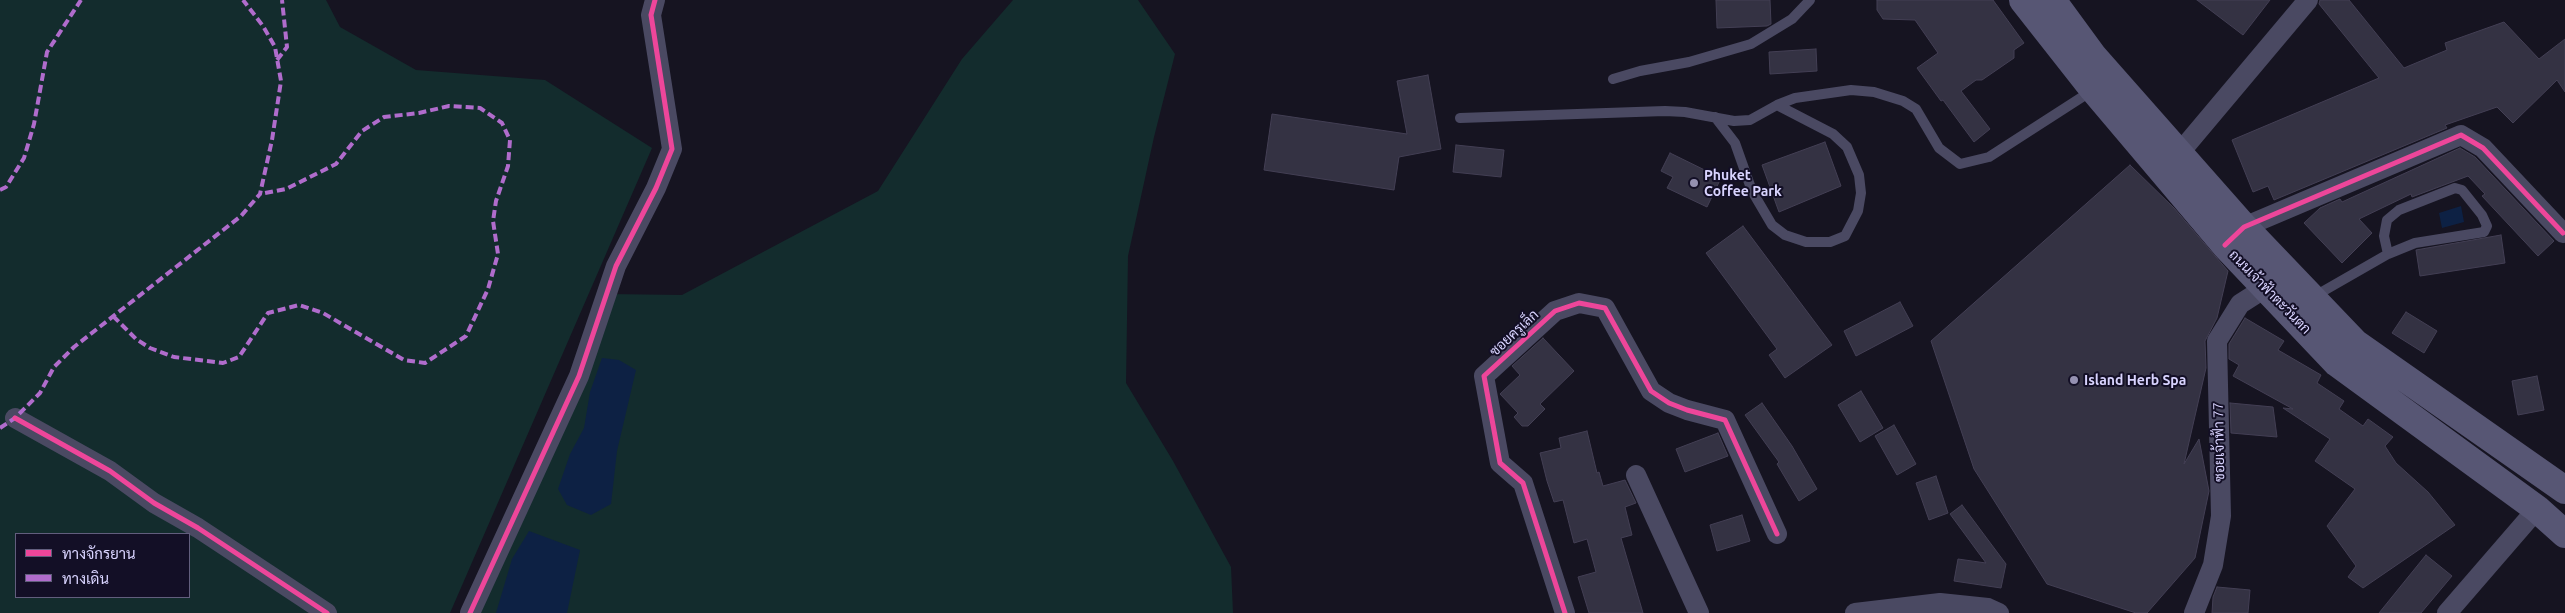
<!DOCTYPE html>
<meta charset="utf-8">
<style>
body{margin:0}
#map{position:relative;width:2565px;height:613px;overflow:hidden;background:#161421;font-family:Ubuntu,Sarabun,sans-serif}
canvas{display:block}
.legend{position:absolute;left:15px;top:533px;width:175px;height:65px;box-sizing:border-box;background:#130f26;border:1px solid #625e7d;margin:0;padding:6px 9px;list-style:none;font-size:15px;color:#d9d4ff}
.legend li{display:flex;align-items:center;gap:10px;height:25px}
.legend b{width:25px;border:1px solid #625e7d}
</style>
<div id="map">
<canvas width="2565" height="613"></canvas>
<ul class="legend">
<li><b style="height:6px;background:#ed469a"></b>ทางจักรยาน</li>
<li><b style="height:6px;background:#b06ccc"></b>ทางเดิน</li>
</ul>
</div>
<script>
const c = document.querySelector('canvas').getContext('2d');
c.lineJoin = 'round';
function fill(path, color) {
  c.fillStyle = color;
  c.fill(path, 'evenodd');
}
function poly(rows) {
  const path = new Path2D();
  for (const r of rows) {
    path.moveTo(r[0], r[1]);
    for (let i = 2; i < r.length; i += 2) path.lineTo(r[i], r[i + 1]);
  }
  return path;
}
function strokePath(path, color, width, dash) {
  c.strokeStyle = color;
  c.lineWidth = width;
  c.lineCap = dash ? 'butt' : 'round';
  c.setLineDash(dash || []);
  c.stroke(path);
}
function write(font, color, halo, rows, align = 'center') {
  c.font = font + ' Ubuntu,Sarabun,sans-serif';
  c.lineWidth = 4;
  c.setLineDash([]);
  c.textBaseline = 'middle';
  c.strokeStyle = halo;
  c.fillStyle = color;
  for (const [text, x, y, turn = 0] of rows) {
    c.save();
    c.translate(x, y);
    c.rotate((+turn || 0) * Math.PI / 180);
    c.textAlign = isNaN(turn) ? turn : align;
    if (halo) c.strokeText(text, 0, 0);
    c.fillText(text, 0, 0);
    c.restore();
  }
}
fill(poly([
 [0,0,326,0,340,27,416,70,545,80,652,148,450,613,0,613],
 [16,534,189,534,189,597,16,597],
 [1013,0,1138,0,1175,54,1154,137,1128,256,1126,383,1173,461,1231,567,1233,613,462,613,606,294,682,295,878,191,962,59]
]), '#132c2d');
fill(poly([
 [2461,206,2464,222,2442,228,2439,213],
 [602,358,619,360,636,370,617,451,611,504,591,515,567,505,558,489,570,454,584,428,590,392],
 [529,531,580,550,567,613,496,613,512,559]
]), '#0d2144');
const building = poly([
 [1716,0,1770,0,1771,24,1767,26,1717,28,1716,0],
 [1877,0,1993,0,2024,43,2014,50,2014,58,1982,80,1976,80,1961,91,1990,129,1974,142,1943,100,1941,101,1917,68,1938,53,1915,20,1883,19,1877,10,1877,0],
 [2197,0,2270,0,2243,35,2197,0],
 [2320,0,2349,0,2404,68,2447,50,2445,43,2504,22,2539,59,2565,39,2565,92,2557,80,2513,123,2497,107,2445,125,2447,128,2274,200,2268,186,2253,192,2232,140,2379,78,2319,4,2320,0],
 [1816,49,1817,71,1770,74,1769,52,1816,49],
 [1428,75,1441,149,1399,157,1394,190,1264,170,1272,114,1407,134,1397,81,1428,75],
 [1825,142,1841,186,1779,212,1762,165,1825,142],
 [1456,145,1504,150,1501,177,1453,172,1456,145],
 [2460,148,2475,157,2554,241,2538,256,2482,196,2485,194,2468,176,2412,197,2411,194,2359,219,2372,233,2342,263,2304,223,2320,208,2340,199,2342,202,2460,148],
 [1670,153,1721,178,1707,207,1667,188,1673,177,1661,171,1670,153],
 [2130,165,2174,208,2228,271,2217,318,2205,341,2206,368,2184,464,2199,439,2209,491,2195,558,2147,613,2136,613,2047,584,1974,469,1931,341,2130,165],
 [1743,226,1832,345,1785,378,1769,355,1777,349,1706,253,1743,226],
 [2501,235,2505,263,2420,276,2416,250,2501,235],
 [1900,302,1913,326,1856,356,1844,331,1900,302],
 [2406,312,2437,331,2424,353,2392,333,2406,312],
 [2245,318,2284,341,2278,350,2321,375,2317,383,2344,401,2339,409,2363,426,2368,419,2393,437,2385,446,2396,463,2428,492,2455,525,2363,588,2348,577,2356,566,2327,526,2355,489,2315,461,2330,439,2283,408,2293,409,2233,376,2239,365,2229,359,2229,344,2245,318],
 [1543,338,1574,371,1540,404,1545,409,1528,426,1522,426,1514,417,1518,413,1500,394,1520,375,1512,366,1543,338],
 [2537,376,2544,410,2518,415,2512,381,2537,376],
 [1861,391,1883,428,1860,442,1838,405,1861,391],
 [1762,403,1792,446,1817,489,1799,501,1777,464,1779,462,1745,415,1762,403],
 [2230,403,2273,407,2277,437,2231,433,2230,403],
 [1894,425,1916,464,1897,475,1875,436,1894,425],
 [1587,431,1597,473,1599,472,1603,486,1625,480,1636,503,1625,507,1632,535,1621,538,1643,613,1589,613,1578,577,1596,572,1587,539,1574,543,1563,500,1554,502,1547,481,1540,453,1561,448,1559,438,1587,431],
 [1718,433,1728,456,1685,472,1676,449,1718,433],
 [1936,476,1948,513,1929,520,1916,483,1936,476],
 [1962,505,2006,564,2001,588,1954,581,1958,559,1986,563,1950,514,1962,505],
 [1742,515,1750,541,1717,551,1710,525,1742,515],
 [2426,555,2452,576,2421,613,2379,613,2426,555],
 [2217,587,2250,590,2248,613,2212,613,2213,597,2217,587]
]);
fill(building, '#343243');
strokePath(building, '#433f54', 1);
strokePath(poly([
 [1613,79,1640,71,1689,62,1751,44,1792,19,1810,0],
 [1715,117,1735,143,1752,191,1772,225,1785,235,1806,242,1830,242,1845,236,1858,211,1861,193,1859,175,1847,147,1833,134,1777,105],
 [1460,118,1665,111,1685,112,1734,121,1750,120,1777,105,1795,98,1851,90,1874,92,1903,101,1916,109,1939,148,1960,164,1989,157,2093,90],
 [2313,297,2388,254,2415,243,2484,232,2487,226,2482,215,2462,190,2455,188,2399,210,2387,220,2384,236,2388,254]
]), '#4a4962', 10);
strokePath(poly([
 [2171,163,2308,0],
 [2235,236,2244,227,2461,135,2483,148,2563,233],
 [15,418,110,471,154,503,198,528,327,613],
 [1636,475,1699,613],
 [470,613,579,376,616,266,656,188,672,149,651,15,655,0],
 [1565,613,1523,483,1500,463,1484,376,1555,311,1579,303,1605,308,1651,391,1669,403,1687,410,1725,420,1777,534],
 [1855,613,1940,603,1988,608,1999,613],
 [2194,613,2213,565,2221,516,2217,341,2240,304,2265,288],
 [2447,613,2537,509]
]), '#4a4962', 20);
strokePath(poly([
 [2023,0,2093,89,2225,245,2337,363,2537,509,2565,534],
 [2052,0,2093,56,2244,227,2355,343,2565,490]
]), '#575674', 28);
strokePath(poly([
 [277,60,287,47,282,0],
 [0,190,6,187,24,158,34,124,47,52,81,0],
 [113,316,136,339,150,348,174,357,223,363,239,357,268,313,299,305,323,313,404,360,425,363,466,336,488,289,498,254,493,221,496,201,508,166,510,140,502,123,480,108,449,106,419,113,384,117,362,131,336,164,286,189,260,194],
 [0,428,15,418,40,393,54,367,74,347,241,216,260,194,272,140,281,81,275,47,263,26,243,0]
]), '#b06ccc', 4, [8, 4]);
strokePath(poly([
 [2225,245,2244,227,2461,135,2483,148,2563,233],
 [15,418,110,471,154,503,198,528,327,613],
 [470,613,579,376,616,266,656,188,672,149,651,15,655,0],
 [1565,613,1523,483,1500,463,1484,376,1555,311,1579,303,1605,308,1651,391,1669,403,1687,410,1725,420,1777,534]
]), '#ed469a', 5);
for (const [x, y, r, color] of [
 [1694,183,5,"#9591b1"],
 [2074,380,5,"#9591b1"]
]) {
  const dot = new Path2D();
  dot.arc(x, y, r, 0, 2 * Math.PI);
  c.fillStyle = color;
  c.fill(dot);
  strokePath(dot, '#130f26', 2);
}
write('bold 14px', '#d9d4ff', '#130f26', [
 ["Phuket",1704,175],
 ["Coffee Park",1704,191],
 ["Island Herb Spa",2084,380]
], 'left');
write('14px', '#d9d4ff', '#130f26', [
 ["ถนนเจ้าฟ้าตะวันตก",2270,292,46],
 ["ซอยครูเล็ก",1514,333,-43],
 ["ซอยเจ้าฟ้า 77",2219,442,-91]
]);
</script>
